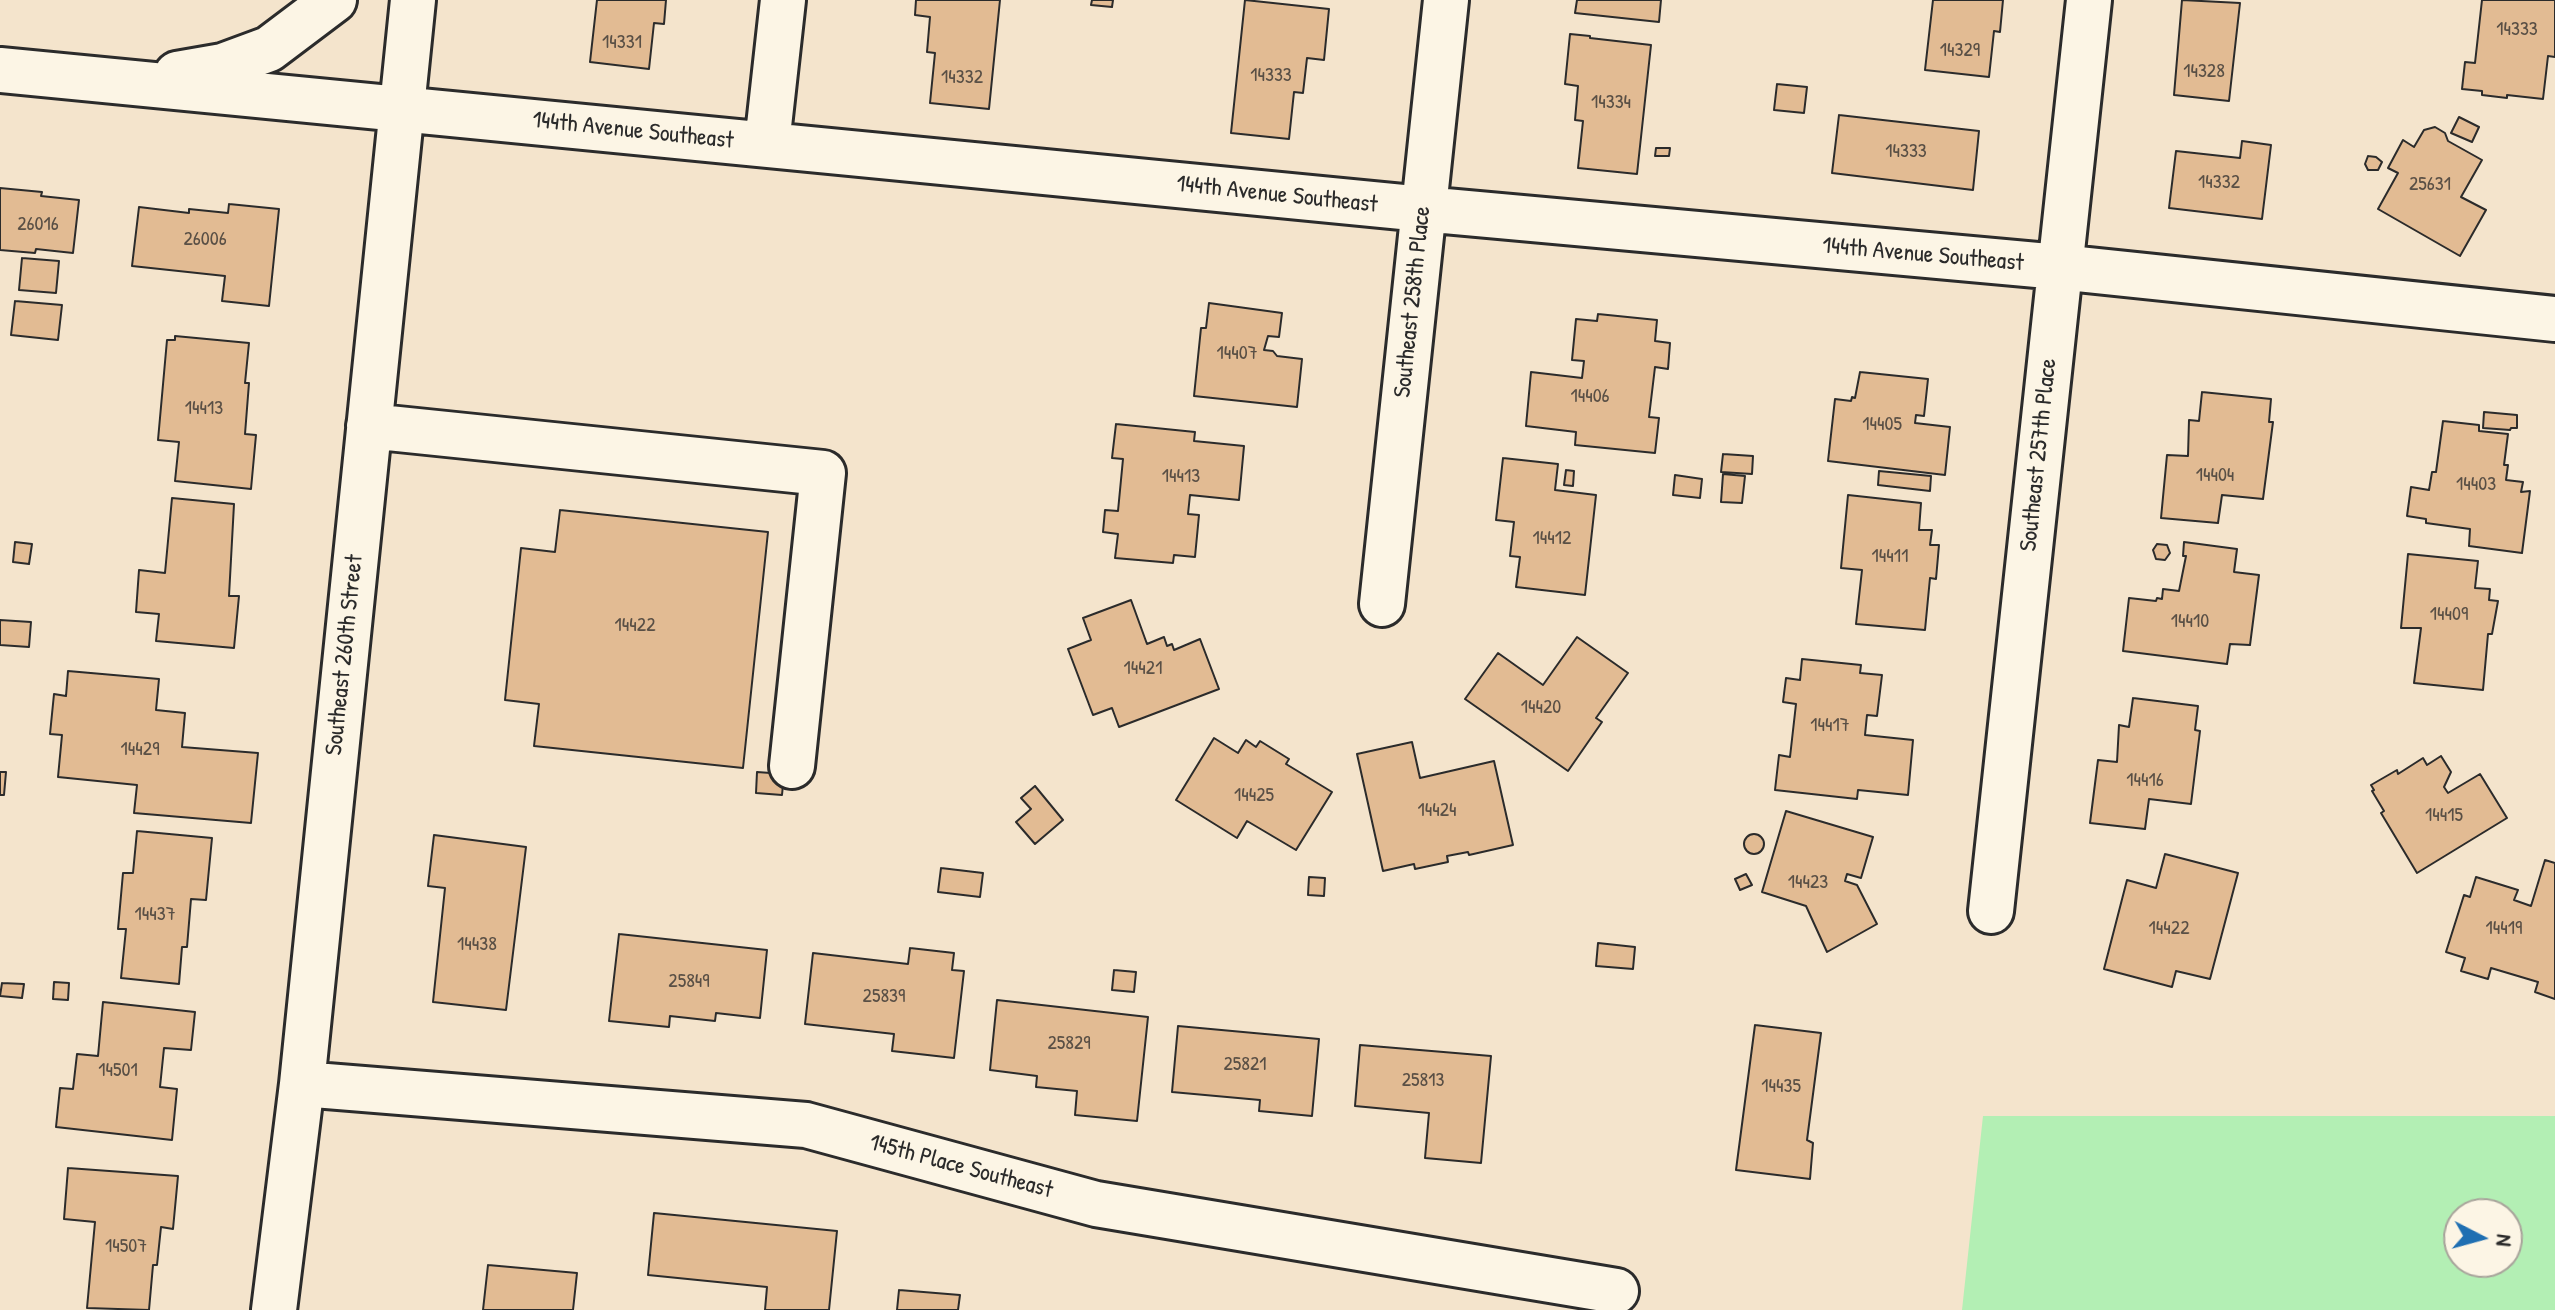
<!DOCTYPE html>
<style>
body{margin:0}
#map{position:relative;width:2555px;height:1310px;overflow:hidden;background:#f4e4cc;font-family:"Patrick Hand",sans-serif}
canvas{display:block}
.north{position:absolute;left:2443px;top:1198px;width:80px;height:80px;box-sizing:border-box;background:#fcf5e5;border:2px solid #a8a49b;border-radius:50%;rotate:96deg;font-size:22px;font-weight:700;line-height:32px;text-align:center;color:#2b2b2b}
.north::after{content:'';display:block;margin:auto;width:28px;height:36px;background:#1f6fb2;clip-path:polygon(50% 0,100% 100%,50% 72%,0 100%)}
</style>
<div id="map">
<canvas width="2555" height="1310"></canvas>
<div class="north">N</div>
</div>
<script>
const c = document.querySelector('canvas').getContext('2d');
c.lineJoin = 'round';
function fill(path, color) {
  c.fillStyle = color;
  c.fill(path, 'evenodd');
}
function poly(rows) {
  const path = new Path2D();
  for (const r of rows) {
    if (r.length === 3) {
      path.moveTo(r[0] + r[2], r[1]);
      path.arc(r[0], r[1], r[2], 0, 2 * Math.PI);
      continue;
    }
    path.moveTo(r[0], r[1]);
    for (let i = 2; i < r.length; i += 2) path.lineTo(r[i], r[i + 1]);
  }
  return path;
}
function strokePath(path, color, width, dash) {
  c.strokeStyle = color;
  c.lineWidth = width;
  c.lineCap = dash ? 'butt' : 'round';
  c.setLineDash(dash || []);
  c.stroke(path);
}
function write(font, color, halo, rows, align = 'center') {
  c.font = font + ' "Patrick Hand",sans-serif';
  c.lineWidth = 6;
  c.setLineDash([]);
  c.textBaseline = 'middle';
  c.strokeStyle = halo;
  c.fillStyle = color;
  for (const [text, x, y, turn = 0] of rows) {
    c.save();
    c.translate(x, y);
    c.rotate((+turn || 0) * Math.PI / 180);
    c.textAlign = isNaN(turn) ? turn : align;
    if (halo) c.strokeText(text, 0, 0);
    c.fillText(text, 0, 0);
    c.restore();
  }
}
fill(poly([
 [1983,1116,2555,1116,2555,1310,1962,1310],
 [2459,1214,2507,1214,2507,1262,2459,1262]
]), '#b3efb4');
const building = poly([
 [597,0,666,0,664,24,654,23,649,69,590,62,597,0],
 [916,0,1000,0,989,109,930,103,935,53,927,52,930,17,915,15,916,0],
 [1092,0,1113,0,1112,7,1091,5,1092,0],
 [1245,0,1329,9,1324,60,1307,58,1303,93,1294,92,1289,139,1231,133,1245,0],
 [1577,0,1661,0,1659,22,1575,13,1577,0],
 [1933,0,2003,0,2000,32,1994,31,1989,77,1925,70,1933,0],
 [2182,0,2240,3,2229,101,2174,95,2182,0],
 [2482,0,2555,0,2555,57,2548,56,2543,99,2507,95,2507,98,2482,95,2482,91,2462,89,2465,62,2475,63,2482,0],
 [1570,34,1590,36,1590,38,1651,45,1637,174,1578,168,1583,121,1575,120,1578,86,1565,84,1570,34],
 [1777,84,1807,87,1804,113,1774,110,1777,84],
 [1839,115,1979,131,1973,190,1832,173,1839,115],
 [2459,117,2479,127,2472,142,2451,133,2459,117],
 [2435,127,2445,133,2448,141,2482,160,2461,197,2486,210,2460,256,2378,209,2398,173,2388,168,2403,140,2414,147,2424,130,2435,127],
 [2242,141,2271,145,2262,219,2169,208,2176,151,2240,158,2242,141],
 [1656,148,1670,148,1669,156,1655,156,1656,148],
 [2368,156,2376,157,2382,162,2378,170,2368,170,2365,164,2368,156],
 [0,188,42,192,41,196,79,200,73,253,36,249,35,253,0,250,0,188],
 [229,204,279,209,269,306,222,301,225,276,132,266,139,207,189,213,189,209,228,213,229,204],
 [22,258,59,261,56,293,19,290,22,258],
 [15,301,62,305,58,340,11,335,15,301],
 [1209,303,1282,313,1279,337,1268,336,1264,350,1273,351,1277,356,1302,359,1297,407,1194,396,1201,328,1206,328,1209,303],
 [1598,314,1657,320,1655,341,1670,343,1668,369,1655,367,1649,417,1659,418,1655,453,1575,445,1576,432,1526,426,1531,372,1582,378,1584,361,1572,360,1576,319,1597,321,1598,314],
 [175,336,249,343,245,383,249,383,245,434,256,435,251,489,175,481,179,442,158,440,167,340,175,340,175,336],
 [1860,372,1928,379,1924,416,1916,415,1915,423,1950,427,1945,475,1828,461,1835,399,1851,401,1852,397,1855,398,1860,372],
 [2202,392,2271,399,2269,422,2273,422,2263,499,2222,495,2218,523,2161,518,2167,455,2188,456,2189,420,2199,421,2202,392],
 [2484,412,2517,415,2517,428,2511,428,2510,430,2483,428,2484,412],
 [2443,421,2479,425,2479,431,2508,434,2504,465,2508,465,2506,480,2523,482,2521,492,2530,491,2522,553,2469,546,2470,529,2426,523,2426,519,2407,516,2411,487,2429,490,2432,472,2436,472,2443,421],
 [1116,424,1195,432,1194,441,1244,446,1239,500,1190,495,1188,514,1199,515,1195,557,1174,555,1173,563,1115,558,1118,534,1103,532,1105,510,1118,511,1123,459,1112,458,1116,424],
 [1723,454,1753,456,1752,474,1721,472,1723,454],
 [1503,458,1558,464,1555,490,1596,495,1585,595,1516,587,1520,557,1510,556,1514,522,1496,520,1503,458],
 [1566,470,1574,471,1573,486,1564,485,1566,470],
 [1879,471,1931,476,1930,491,1878,485,1879,471],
 [1723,474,1745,476,1742,503,1721,502,1723,474],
 [1675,475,1702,479,1700,498,1673,495,1675,475],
 [1848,495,1921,503,1919,530,1932,530,1930,545,1939,545,1936,579,1930,578,1925,630,1856,624,1862,570,1841,568,1848,495],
 [172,498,234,504,229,596,239,596,234,648,156,641,159,614,136,612,139,570,165,573,172,498],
 [560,510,768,532,743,768,534,746,539,704,505,700,521,548,555,552,560,510],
 [15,542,32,544,29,564,13,562,15,542],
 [2184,542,2237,549,2234,572,2259,575,2250,645,2230,644,2227,664,2123,651,2129,598,2156,601,2157,598,2162,599,2163,589,2179,591,2186,556,2183,556,2184,542],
 [2157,544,2167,545,2170,553,2165,560,2156,559,2153,550,2157,544],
 [2408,554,2478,561,2475,588,2490,589,2489,600,2498,601,2492,634,2488,634,2483,690,2414,683,2421,628,2401,628,2408,554],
 [1131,600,1147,644,1164,637,1167,646,1172,644,1174,650,1200,639,1219,689,1119,727,1112,708,1093,715,1068,649,1091,640,1083,618,1131,600],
 [0,620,31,622,29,647,0,645,0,620],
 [1577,637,1628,673,1596,718,1602,722,1568,771,1465,699,1498,653,1543,685,1577,637],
 [1802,659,1861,665,1860,673,1882,675,1877,716,1867,715,1865,735,1913,740,1908,795,1858,790,1857,799,1775,790,1779,755,1790,757,1796,704,1783,702,1786,678,1800,680,1802,659],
 [68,671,159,679,156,710,185,713,182,747,258,753,251,823,134,813,137,785,58,777,62,735,50,734,54,694,66,696,68,671],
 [2133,698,2198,706,2195,730,2200,731,2191,804,2149,799,2145,829,2090,823,2098,760,2117,762,2119,725,2129,727,2133,698],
 [1214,738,1238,753,1246,740,1256,747,1260,741,1289,759,1286,764,1332,792,1296,850,1247,821,1237,838,1176,800,1214,738],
 [1412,742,1420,778,1494,761,1513,845,1469,855,1468,852,1447,856,1448,862,1415,869,1414,864,1383,871,1357,754,1412,742],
 [2441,756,2451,772,2444,787,2448,793,2480,774,2507,818,2417,873,2381,813,2384,811,2372,791,2374,790,2371,785,2397,770,2398,774,2423,758,2427,765,2441,756],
 [0,772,6,772,4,795,0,795,0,772],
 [757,772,784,774,782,795,756,793,757,772],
 [1035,786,1063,820,1035,844,1016,822,1031,809,1021,798,1035,786],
 [1786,811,1873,837,1861,878,1847,874,1845,881,1857,885,1877,924,1827,952,1806,906,1762,892,1786,811],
 [137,831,212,838,206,900,191,899,187,947,182,947,179,984,121,978,126,929,118,929,123,873,133,873,137,831],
 [1754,844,10],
 [434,835,526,847,506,1010,433,1002,445,888,428,886,434,835],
 [2165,854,2238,873,2210,979,2176,971,2172,987,2104,969,2127,880,2156,888,2165,854],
 [2545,860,2555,863,2555,999,2535,992,2538,982,2491,968,2488,979,2461,971,2465,958,2446,952,2464,895,2470,897,2476,877,2518,890,2514,900,2531,906,2545,860],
 [941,868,983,873,980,897,938,892,941,868],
 [1746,874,1752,885,1740,890,1735,879,1746,874],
 [1309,877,1325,878,1324,896,1308,895,1309,877],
 [619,934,767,950,760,1018,716,1013,715,1021,670,1016,669,1027,609,1021,619,934],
 [1598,943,1635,947,1633,969,1596,966,1598,943],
 [910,948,954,953,952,970,964,971,954,1058,892,1051,894,1034,805,1024,813,953,908,964,910,948],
 [1114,970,1136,972,1134,992,1112,990,1114,970],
 [54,982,69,983,68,1000,53,999,54,982],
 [2,983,24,984,22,998,0,996,2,983],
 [997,1000,1148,1017,1137,1121,1075,1115,1077,1091,1036,1087,1037,1076,990,1070,997,1000],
 [103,1002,195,1012,191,1050,164,1048,160,1087,177,1089,172,1140,56,1127,60,1088,73,1089,77,1054,98,1056,103,1002],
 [1755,1025,1821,1033,1807,1140,1813,1143,1810,1179,1736,1170,1755,1025],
 [1178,1026,1319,1039,1312,1116,1259,1111,1260,1100,1172,1092,1178,1026],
 [1360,1045,1491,1056,1481,1163,1425,1158,1429,1113,1355,1106,1360,1045],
 [68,1168,178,1176,173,1229,161,1227,157,1265,153,1265,149,1310,87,1308,95,1222,64,1219,68,1168],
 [654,1213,837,1231,829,1310,765,1310,767,1287,648,1275,654,1213],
 [488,1265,577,1273,573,1310,483,1310,488,1265],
 [899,1290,960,1295,958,1310,897,1310,899,1290]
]);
fill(building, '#e2bb93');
strokePath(building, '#2b2b2b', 2);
const minor = poly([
 [0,70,1423,209,2059,267,2555,319],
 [177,74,223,66,269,49,334,0],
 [767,144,783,0],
 [369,426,823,473,792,766],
 [1382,604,1446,0],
 [1991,911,2089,0],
 [302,1084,806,1125,1096,1204,1616,1291],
 [274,1310,302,1084,413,0]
]);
strokePath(minor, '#2b2b2b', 50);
strokePath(minor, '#fcf5e5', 44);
write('20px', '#594f45', null, [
 ["14333",2517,30],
 ["14331",622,43],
 ["14329",1960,51],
 ["14328",2204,72],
 ["14333",1271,76],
 ["14332",962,78],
 ["14334",1611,103],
 ["14333",1906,152],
 ["14332",2219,183],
 ["25631",2430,185],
 ["26016",38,225],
 ["26006",205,240],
 ["14407",1237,354],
 ["14406",1590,397],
 ["14413",204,409],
 ["14405",1882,425],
 ["14404",2215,476],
 ["14413",1181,477],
 ["14403",2476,485],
 ["14412",1552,539],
 ["14411",1890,557],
 ["14409",2449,615],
 ["14410",2190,622],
 ["14422",635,626],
 ["14421",1143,669],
 ["14420",1541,708],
 ["14417",1830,726],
 ["14429",140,750],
 ["14416",2145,781],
 ["14425",1254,796],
 ["14424",1437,811],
 ["14415",2444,816],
 ["14423",1808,883],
 ["14437",155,915],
 ["14422",2169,929],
 ["14419",2504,929],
 ["14438",477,945],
 ["25849",689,982],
 ["25839",884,997],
 ["25829",1069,1044],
 ["25821",1245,1065],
 ["14501",118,1071],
 ["25813",1423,1081],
 ["14435",1781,1087],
 ["14507",126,1247]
]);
write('24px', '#2b2b2b', '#fcf5e5', [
 ["144th Avenue Southeast",633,131,6],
 ["144th Avenue Southeast",1277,195,6],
 ["144th Avenue Southeast",1923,255,5],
 ["Southeast 258th Place",1413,302,-84],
 ["Southeast 257th Place",2039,455,-84],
 ["Southeast 260th Street",345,655,-84],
 ["145th Place Southeast",961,1167,15]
]);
</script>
